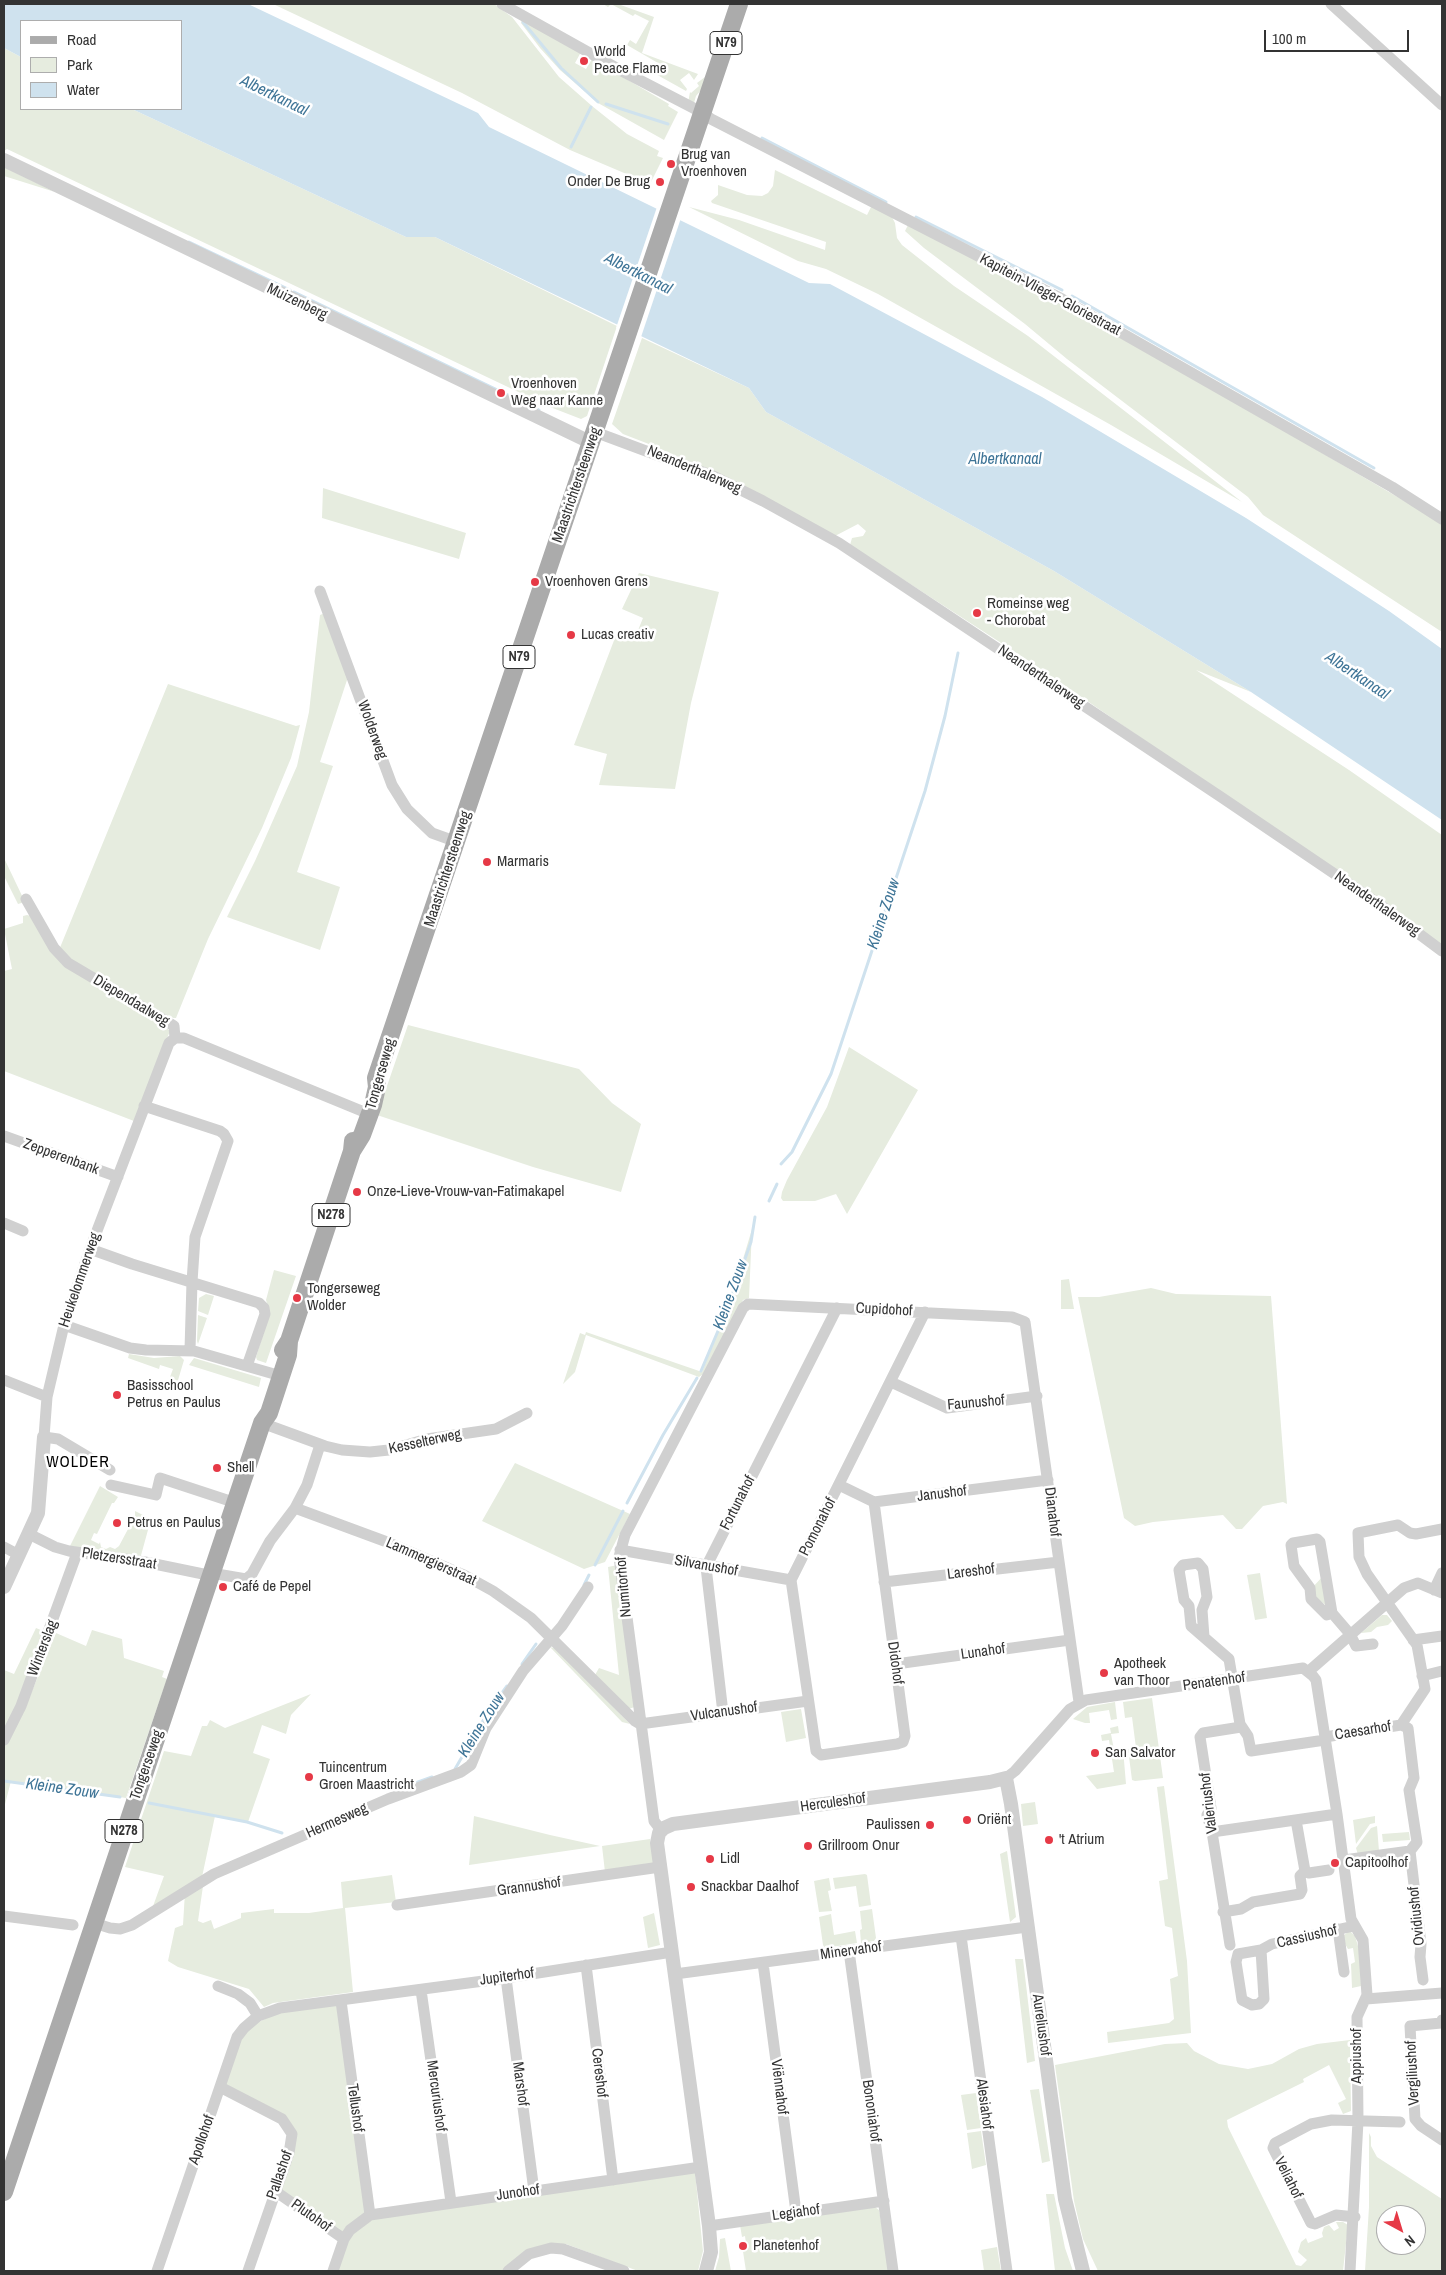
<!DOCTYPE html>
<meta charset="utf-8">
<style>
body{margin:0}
#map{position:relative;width:1446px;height:2275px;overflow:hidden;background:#fff;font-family:"Archivo Narrow",sans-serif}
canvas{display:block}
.frame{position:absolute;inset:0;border:5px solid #333;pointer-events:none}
.legend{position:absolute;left:20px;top:20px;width:162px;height:90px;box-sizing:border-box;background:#fff;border:1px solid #adadad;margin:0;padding:6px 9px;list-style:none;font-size:15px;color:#333}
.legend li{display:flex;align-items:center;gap:10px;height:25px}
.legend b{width:25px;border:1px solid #adadad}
.north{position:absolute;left:1376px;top:2205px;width:50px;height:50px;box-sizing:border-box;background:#fff;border:1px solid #adadad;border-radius:50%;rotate:141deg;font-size:14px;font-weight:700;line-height:20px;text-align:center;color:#333}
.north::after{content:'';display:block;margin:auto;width:18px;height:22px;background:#e63946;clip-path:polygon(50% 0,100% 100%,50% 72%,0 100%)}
.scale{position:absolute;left:1264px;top:30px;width:145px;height:22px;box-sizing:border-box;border:2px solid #333;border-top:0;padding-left:6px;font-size:15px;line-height:18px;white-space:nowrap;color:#333;-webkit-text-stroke:4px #fff;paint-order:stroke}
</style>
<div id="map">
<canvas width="1446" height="2275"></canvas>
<div class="frame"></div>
<ul class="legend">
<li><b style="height:6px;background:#ababab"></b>Road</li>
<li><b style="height:14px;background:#e6ecdf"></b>Park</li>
<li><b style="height:14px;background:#cfe2ee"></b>Water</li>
</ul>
<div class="north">N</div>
<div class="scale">100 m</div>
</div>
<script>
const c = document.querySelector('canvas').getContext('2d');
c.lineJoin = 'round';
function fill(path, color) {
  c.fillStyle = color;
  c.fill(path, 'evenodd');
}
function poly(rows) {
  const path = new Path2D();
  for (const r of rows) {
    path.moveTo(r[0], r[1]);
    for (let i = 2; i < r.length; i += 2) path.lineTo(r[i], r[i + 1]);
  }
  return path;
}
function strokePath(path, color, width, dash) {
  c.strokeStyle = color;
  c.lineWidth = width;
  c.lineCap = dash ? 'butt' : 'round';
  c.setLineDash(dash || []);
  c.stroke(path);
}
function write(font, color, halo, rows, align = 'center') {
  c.font = font + ' "Archivo Narrow",sans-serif';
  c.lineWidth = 5;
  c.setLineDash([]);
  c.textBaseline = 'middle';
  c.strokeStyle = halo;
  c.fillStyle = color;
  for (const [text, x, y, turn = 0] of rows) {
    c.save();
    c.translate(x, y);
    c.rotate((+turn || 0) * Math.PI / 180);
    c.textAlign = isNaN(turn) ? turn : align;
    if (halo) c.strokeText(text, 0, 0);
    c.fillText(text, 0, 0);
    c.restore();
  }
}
fill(poly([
 [273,4,494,4,512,17,559,77,592,106,627,134,659,151,657,156,663,158,650,184,570,150,462,93],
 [603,4,618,4,654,17,642,53,698,74,694,80,689,73,680,80,687,89,686,91,652,72,658,63,627,45,630,40,636,44,649,21,635,14,633,16,611,4,608,7],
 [522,20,581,52,575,63,586,69,592,59,669,104,668,106,678,112,664,140,598,103,560,70,540,48,521,23],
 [4,48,21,57,21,109,132,109,406,237,435,237,617,326,587,416,581,419,550,407,7,149,4,151],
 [705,77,702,89,696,96,694,103,688,103,690,92,691,93,699,86,697,83],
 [4,167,55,192,4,176],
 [775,170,867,215,872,205,892,217,895,223,897,238,902,245,954,286,1028,336,1242,502,1111,425,878,294,826,269,798,261,689,207,739,220,825,250,826,242,712,203,711,201,718,195,718,185,747,195,762,196,768,193,773,186],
 [909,223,1074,308,1442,523,1442,632,1263,515,1248,497,1067,359,1025,324,924,248,905,231],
 [642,338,749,388,766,412,1054,571,1251,692,1196,670,1349,770,1442,835,1442,947,1368,894,1032,663,850,545,852,538,863,536,866,531,858,524,835,536,762,495,654,446,623,434,612,424],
 [323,488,466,533,459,559,322,518],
 [639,573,719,592,691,703,675,789,599,785,607,754,574,745,618,630,636,635,643,618,622,609],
 [325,613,348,677,320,762,333,766,297,872,340,887,320,950,227,917,255,861,297,766,309,712,320,615],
 [168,684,296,726,300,725,291,758,262,828,208,939,176,1018,170,1018,74,964,59,950],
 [4,858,25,902,18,904,4,876],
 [27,915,31,916,57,956,160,1021,170,1031,134,1121,4,1071,4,971,12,969,4,929,23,923,23,916],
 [408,1025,579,1069,612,1103,641,1124,621,1192,533,1167,377,1115],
 [849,1047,918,1090,847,1214,836,1194,815,1201,783,1201,781,1198,782,1192,787,1180,827,1107],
 [752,1229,749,1298,743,1300,706,1372,699,1377,586,1335,575,1372,563,1384,580,1333,585,1335,586,1332,702,1372,732,1296],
 [274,1270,296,1276,266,1363,257,1360,256,1357,270,1313,266,1300],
 [1069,1279,1074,1309,1061,1309,1061,1280],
 [1151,1288,1176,1294,1271,1296,1287,1504,1283,1502,1263,1506,1242,1529,1236,1529,1223,1515,1153,1522,1135,1526,1124,1518,1078,1297,1099,1297],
 [206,1294,214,1296,208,1315,198,1311,199,1298],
 [198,1315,207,1318,198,1344,197,1341],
 [129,1354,154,1358,180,1356,184,1360,176,1387,171,1385,174,1378,170,1377,173,1369,160,1365,159,1369,128,1358],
 [194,1358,261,1378,259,1387,189,1365],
 [515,1463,630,1514,605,1562,584,1569,482,1521],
 [100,1486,118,1497,114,1503,112,1503,97,1534,94,1533,91,1540,99,1544,100,1542,101,1547,106,1549,110,1547,115,1549,119,1546,135,1516,135,1511,151,1519,140,1559,70,1546],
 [618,1565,635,1707,628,1709,595,1675,599,1668,619,1675,608,1567],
 [1260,1573,1267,1618,1255,1620,1247,1575],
 [1323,1576,1328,1607,1314,1596,1312,1588],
 [1382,1615,1387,1615,1392,1621,1388,1625,1377,1627,1371,1632,1361,1633],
 [36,1628,48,1633,4,1736,4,1670,14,1674],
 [92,1630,122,1639,124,1658,164,1671,162,1677,167,1679,126,1798,11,1781,4,1808,4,1746,27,1703,56,1633,86,1646],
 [550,1647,557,1649,630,1724,622,1722],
 [311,1694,291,1715,286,1734,262,1725,253,1753,270,1759,248,1822,215,1816,202,1877,152,1909,164,1876,125,1867,164,1751,191,1756,202,1726,207,1726,210,1720,225,1728],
 [1152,1698,1163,1778,1135,1781,1132,1780,1128,1749,1136,1748,1132,1717,1125,1718,1123,1702],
 [1115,1702,1117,1719,1111,1720,1109,1710,1089,1713,1090,1723,1085,1723,1073,1719,1087,1707],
 [801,1709,806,1738,786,1742,781,1712],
 [1118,1726,1119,1733,1111,1734,1114,1750,1123,1749,1126,1784,1097,1789,1086,1776,1114,1772,1109,1740,1102,1741,1101,1735,1111,1733,1110,1728],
 [1164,1786,1187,1961,1191,2033,1108,2043,1107,2032,1169,2023,1174,2019,1170,1979,1178,1976,1172,1928,1165,1926,1159,1881,1168,1879,1157,1787],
 [1035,1802,1038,1824,1023,1826,1021,1804],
 [474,1816,550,1835,600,1846,469,1865],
 [1375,1816,1375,1823,1370,1824,1356,1844,1353,1820],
 [1377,1826,1379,1851,1358,1855,1356,1848,1371,1828],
 [1409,1832,1410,1840,1383,1842,1382,1834],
 [650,1839,654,1865,605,1872,602,1846],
 [1007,1851,1016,1917,1010,1922,1000,1854],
 [865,1874,867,1875,871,1905,859,1907,856,1886,835,1889,833,1878],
 [392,1875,396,1902,345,1908,353,1992,273,2003,264,2007,249,1989,178,1967,168,1961,175,1928,183,1925,185,1892,203,1886,198,1921,203,1923,211,1920,214,1929,241,1918,241,1913,274,1909,274,1913,309,1913,343,1908,341,1882],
 [829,1878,831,1890,828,1891,832,1911,819,1912,814,1881],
 [872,1909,876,1938,874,1941,861,1943,860,1930,862,1929,860,1911],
 [654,1913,660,1945,648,1948,643,1917],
 [831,1914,834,1935,855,1931,857,1943,825,1948,823,1945,819,1917],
 [1350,1931,1355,1936,1360,1953,1361,1986,1352,1988,1351,1964,1355,1962,1353,1948,1348,1949,1341,1937],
 [1023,1959,1035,2061,1027,2063,1015,1959],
 [339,2004,366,2213,342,2235,277,2190,294,2130,223,2085,246,2028,282,2011],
 [1350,2040,1351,2111,1343,2114,1338,2103,1346,2099,1329,2065,1303,2079,1304,2082,1227,2120,1228,2127,1296,2265,1301,2266,1307,2260,1298,2252,1301,2242,1306,2238,1308,2243,1323,2237,1322,2233,1324,2227,1329,2225,1334,2231,1339,2228,1336,2222,1343,2222,1348,2225,1343,2271,1098,2271,1083,2239,1074,2201,1055,2065,1165,2044,1187,2043,1194,2051,1219,2064,1248,2069,1272,2064,1299,2049,1317,2044],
 [1039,2089,1050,2161,1042,2163,1030,2090],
 [976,2093,981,2128,967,2130,961,2095],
 [981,2131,986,2165,972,2169,967,2133],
 [1369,2133,1371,2137,1371,2146,1377,2157,1442,2199,1442,2271,1365,2271,1369,2207],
 [1386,2215,1416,2215,1416,2245,1386,2245],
 [695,2172,703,2251,698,2271,638,2271,566,2244,547,2244,505,2271,336,2271,350,2231,365,2219],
 [1046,2194,1054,2194,1065,2248,1073,2271,1055,2271],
 [875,2207,879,2210,890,2271,746,2271,742,2245,746,2244,745,2236,742,2237,740,2225],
 [725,2238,731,2271,715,2271,719,2257,720,2239],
 [997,2247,1001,2271,984,2271,981,2250]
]), '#e6ecdf');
fill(poly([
 [4,4,248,4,478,113,489,127,809,283,830,284,1042,397,1246,518,1389,611,1442,649,1442,820,1251,692,1054,571,766,412,749,388,435,237,406,237,132,109,181,109,181,21,21,21,21,57,4,48]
]), '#cfe2ee');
fill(poly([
 [657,207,681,218,640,340,616,328]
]), '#fff');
strokePath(poly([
 [523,22,561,68,598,102],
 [606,104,668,124],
 [762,138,886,202],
 [571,147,591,107],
 [916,217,1062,290],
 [189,242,290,290],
 [294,292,539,410],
 [1072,296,1374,468],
 [781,1164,792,1152,831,1074,925,791,945,716,958,653],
 [769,1201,777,1184],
 [701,1371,726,1312,751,1242,755,1217],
 [627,1503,663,1435,697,1378],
 [595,1565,623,1511],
 [584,1585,589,1575],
 [522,1664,536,1644],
 [455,1769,488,1712,507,1686],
 [4,1781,120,1797],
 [396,1790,432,1777],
 [149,1803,247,1822,282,1833]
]), '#cfe2ee', 3);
strokePath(poly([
 [502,4,622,71,703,113,711,119,1062,299,1392,487,1442,519],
 [1331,4,1442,105],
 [595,432,713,476,763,501,839,543,1221,797,1379,904,1442,951],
 [320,591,392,785,407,809,432,833,457,842],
 [26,899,54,948,68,963,166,1021,174,1026,175,1038],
 [175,1038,184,1038,369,1114],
 [144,1106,220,1131,224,1134,228,1141,195,1237,192,1282,190,1350],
 [4,1136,118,1177],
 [4,1223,23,1231],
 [90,1249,132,1264,259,1303,264,1308,265,1314,247,1366],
 [64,1325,130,1348,146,1350,194,1351,281,1376],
 [4,1380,47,1397],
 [891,1382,947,1408,1037,1396],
 [262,1423,325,1446,342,1450,370,1452,389,1450,427,1439,496,1429,527,1413],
 [110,1470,58,1439,44,1437,47,1397,64,1325,90,1249,169,1043,175,1038],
 [111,1485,156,1495,160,1478,236,1503],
 [839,1485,874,1502,1048,1480],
 [874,1502,905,1736,903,1742,897,1744,821,1755,816,1751,791,1580,925,1312],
 [295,1508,387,1542,464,1575,493,1591,531,1618,635,1721,640,1724,808,1701],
 [29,1534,55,1547,69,1551,145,1562,208,1575,217,1574,246,1579,252,1574,270,1541,295,1508,307,1485,320,1445],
 [4,1547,19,1555],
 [620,1550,791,1580],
 [884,1582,1059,1562],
 [1434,1590,1442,1573],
 [1332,1613,1327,1615,1311,1599,1310,1588,1294,1566,1291,1545,1293,1543,1317,1539,1320,1542,1332,1613,1350,1634,1356,1646,1373,1644],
 [1204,1637,1202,1610,1207,1597,1203,1569,1198,1563,1183,1565,1179,1570,1184,1600,1189,1606,1191,1626,1229,1659,1240,1724,1248,1736,1251,1751,1325,1740],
 [1413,1640,1442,1636],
 [896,1664,1070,1640],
 [1309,1671,1404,1588,1418,1583,1442,1593],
 [1422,1676,1442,1671],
 [723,1713,706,1567,837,1308],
 [1401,1725,1425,1689,1417,1645,1367,1574,1359,1557,1358,1533,1398,1525,1410,1533,1416,1534,1442,1529],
 [1325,1737,1401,1725,1408,1728,1414,1778,1409,1790,1417,1842,1410,1851,1344,1860],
 [4,1740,21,1706,77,1553],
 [1006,1778,1015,1771,1070,1709,1086,1700,1303,1668,1313,1676,1316,1680,1337,1814,1351,1919,1363,1940,1367,1995,1357,2017,1358,2121,1350,2271],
 [1296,1820,1305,1871,1309,1873,1329,1870],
 [661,1830,654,1821,619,1557,625,1535,743,1308,748,1304,1012,1317,1025,1322,1079,1702],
 [1212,1832,1337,1814],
 [1410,1851,1421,1944,1420,1957,1423,1980],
 [397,1905,660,1867],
 [1223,1912,1241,1909,1253,1902,1300,1894,1302,1890,1300,1876,1305,1871],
 [4,1916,73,1925],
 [94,1923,110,1928,120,1929,132,1925,214,1874,388,1799,461,1772,471,1765,486,1728,523,1671,562,1626,588,1587],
 [1338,1929,1344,1972],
 [961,1936,1007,2271],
 [1230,1945,1212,1832,1207,1815,1211,1808,1200,1737,1203,1733,1241,1727],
 [1261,1950,1264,1999,1259,2004,1252,2005,1242,2000,1236,1962,1238,1954,1261,1950],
 [1261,1950,1272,1944,1354,1926],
 [849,1951,893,2271],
 [763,1963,796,2212],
 [586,1965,613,2180],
 [675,1974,1027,1927],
 [506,1978,534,2191],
 [218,1986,238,1994,250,2003,258,2016],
 [421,1990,451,2202],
 [1366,1999,1442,1993],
 [341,2001,370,2215],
 [1442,2020,1441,2023,1410,2026,1415,2119,1421,2126,1442,2140],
 [220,2087,282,2119,292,2134,289,2153,248,2271],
 [275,2191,344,2239,333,2271],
 [1355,2217,1336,2215,1315,2224,1311,2223,1273,2148,1275,2143,1311,2124,1332,2120,1400,2122],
 [709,2226,884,2201],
 [344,2239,350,2230,370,2215,701,2167],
 [157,2271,237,2037,244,2028,258,2016,280,2008,506,1978,672,1952],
 [508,2271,529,2254,551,2248,563,2249,624,2271]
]), '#d0d0d0', 11);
strokePath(poly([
 [4,160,592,443],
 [4,1587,38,1513,44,1437],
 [706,2271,711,2252,709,2226,657,1843,659,1833,664,1828,673,1824,990,1782,1006,1778,1011,1804,1065,2199,1083,2271]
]), '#d0d0d0', 14);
strokePath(poly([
 [352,1151,362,1135,373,1105,377,1087,376,1078,739,4],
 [283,1350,289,1341,352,1151,353,1141],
 [4,2192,262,1423,269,1413,288,1355,289,1341]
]), '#ababab', 18);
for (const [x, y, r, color] of [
 [584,61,5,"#e63946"],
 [671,164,5,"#e63946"],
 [660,182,5,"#e63946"],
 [501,393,5,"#e63946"],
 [535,582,5,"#e63946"],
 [977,613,5,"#e63946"],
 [571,635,5,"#e63946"],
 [487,862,5,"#e63946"],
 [357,1192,5,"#e63946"],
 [297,1298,5,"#e63946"],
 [117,1395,5,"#e63946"],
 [217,1468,5,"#e63946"],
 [117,1523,5,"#e63946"],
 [223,1587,5,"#e63946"],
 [1104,1673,5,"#e63946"],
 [1095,1753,5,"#e63946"],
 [309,1777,5,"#e63946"],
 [967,1820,5,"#e63946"],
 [930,1825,5,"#e63946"],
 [1049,1840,5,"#e63946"],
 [808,1846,5,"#e63946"],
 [710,1859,5,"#e63946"],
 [1335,1863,5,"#e63946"],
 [691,1887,5,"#e63946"],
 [743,2246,5,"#e63946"]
]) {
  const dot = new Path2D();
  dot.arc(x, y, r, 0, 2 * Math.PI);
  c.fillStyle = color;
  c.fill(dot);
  strokePath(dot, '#fff', 2);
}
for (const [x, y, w] of [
 [726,43,32],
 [519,657,32],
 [331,1215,38],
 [124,1831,38]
]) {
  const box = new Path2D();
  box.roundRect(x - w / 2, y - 11.5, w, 23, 4);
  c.fillStyle = '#fff';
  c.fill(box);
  strokePath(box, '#333', 1);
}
write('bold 14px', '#333', null, [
 ["N79",726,43],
 ["N79",519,657],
 ["N278",331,1215],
 ["N278",124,1831]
]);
write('15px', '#333', '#fff', [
 ["World",594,52],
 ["Peace Flame",594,69],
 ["Brug van",681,155],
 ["Vroenhoven",681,172],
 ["Onder De Brug",650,182,"right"],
 ["Vroenhoven",511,384],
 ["Weg naar Kanne",511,401],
 ["Vroenhoven Grens",545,582],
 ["Romeinse weg",987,604],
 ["- Chorobat",987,621],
 ["Lucas creativ",581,635],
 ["Marmaris",497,862],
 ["Onze-Lieve-Vrouw-van-Fatimakapel",367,1192],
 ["Tongerseweg",307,1289],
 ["Wolder",307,1306],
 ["Basisschool",127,1386],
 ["Petrus en Paulus",127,1403],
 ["Shell",227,1468],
 ["Petrus en Paulus",127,1523],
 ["Café de Pepel",233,1587],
 ["Apotheek",1114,1664],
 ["van Thoor",1114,1681],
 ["San Salvator",1105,1753],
 ["Tuincentrum",319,1768],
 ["Groen Maastricht",319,1785],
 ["Oriënt",977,1820],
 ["Paulissen",920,1825,"right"],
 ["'t Atrium",1059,1840],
 ["Grillroom Onur",818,1846],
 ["Lidl",720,1859],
 ["Capitoolhof",1345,1863],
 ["Snackbar Daalhof",701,1887],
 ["Planetenhof",753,2246]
], 'left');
write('15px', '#333', '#fff', [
 ["Kapitein-Vlieger-Gloriestraat",1050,295,28],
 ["Muizenberg",297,302,26],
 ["Neanderthalerweg",694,470,23],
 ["Maastrichtersteenweg",577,485,-71],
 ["Neanderthalerweg",1041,677,34],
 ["Wolderweg",372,730,70],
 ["Maastrichtersteenweg",448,869,-72],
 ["Neanderthalerweg",1377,904,35],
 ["Diependaalweg",131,1001,31],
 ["Tongerseweg",381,1074,-74],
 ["Zepperenbank",61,1157,20],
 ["Heukelommerweg",80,1280,-71],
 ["Cupidohof",884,1310,3],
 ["Faunushof",976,1403,-5],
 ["Kesselterweg",425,1442,-12],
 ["Janushof",942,1494,-7],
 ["Fortunahof",738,1503,-63],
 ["Dianahof",1052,1512,83],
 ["Pomonahof",818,1527,-63],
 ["Pletzersstraat",119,1559,9],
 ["Lammergierstraat",431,1562,24],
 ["Silvanushof",706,1566,10],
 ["Lareshof",971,1572,-7],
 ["Numitorhof",624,1587,-95],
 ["Winterslag",43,1648,-69],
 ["Lunahof",983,1652,-8],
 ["Didohof",895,1663,82],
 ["Penatenhof",1214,1682,-8],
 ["Vulcanushof",724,1712,-8],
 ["Caesarhof",1363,1731,-9],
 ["Tongerseweg",147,1765,-71],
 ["Herculeshof",833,1803,-8],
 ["Valeriushof",1209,1803,-97],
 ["Hermesweg",337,1821,-24],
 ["Grannushof",529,1887,-8],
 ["Ovidiushof",1417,1916,-96],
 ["Cassiushof",1307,1937,-13],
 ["Minervahof",851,1951,-8],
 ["Jupiterhof",507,1977,-8],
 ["Aureliushof",1041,2025,82],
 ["Appiushof",1357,2056,-90],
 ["Cereshof",599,2073,83],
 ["Vergiliushof",1413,2073,-93],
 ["Marshof",520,2084,82],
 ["Viënnahof",779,2087,83],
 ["Mercuriushof",436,2096,82],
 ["Alesiahof",984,2104,82],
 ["Tellushof",355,2108,82],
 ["Bononiahof",871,2111,82],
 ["Apollohof",202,2140,-71],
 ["Pallashof",280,2175,-71],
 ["Veliahof",1288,2178,63],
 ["Junohof",518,2193,-8],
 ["Legiahof",796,2213,-8],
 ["Plutohof",311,2216,35]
]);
write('italic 16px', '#3f7597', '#fff', [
 ["Albertkanaal",274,96,26],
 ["Albertkanaal",638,274,27],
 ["Albertkanaal",1005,460],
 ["Albertkanaal",1357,676,34],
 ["Kleine Zouw",884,914,-72],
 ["Kleine Zouw",731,1295,-70],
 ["Kleine Zouw",482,1725,-58],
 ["Kleine Zouw",62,1789,8]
]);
c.letterSpacing = '1px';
write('16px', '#000', '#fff', [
 ["WOLDER",78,1463]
]);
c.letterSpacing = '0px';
</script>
